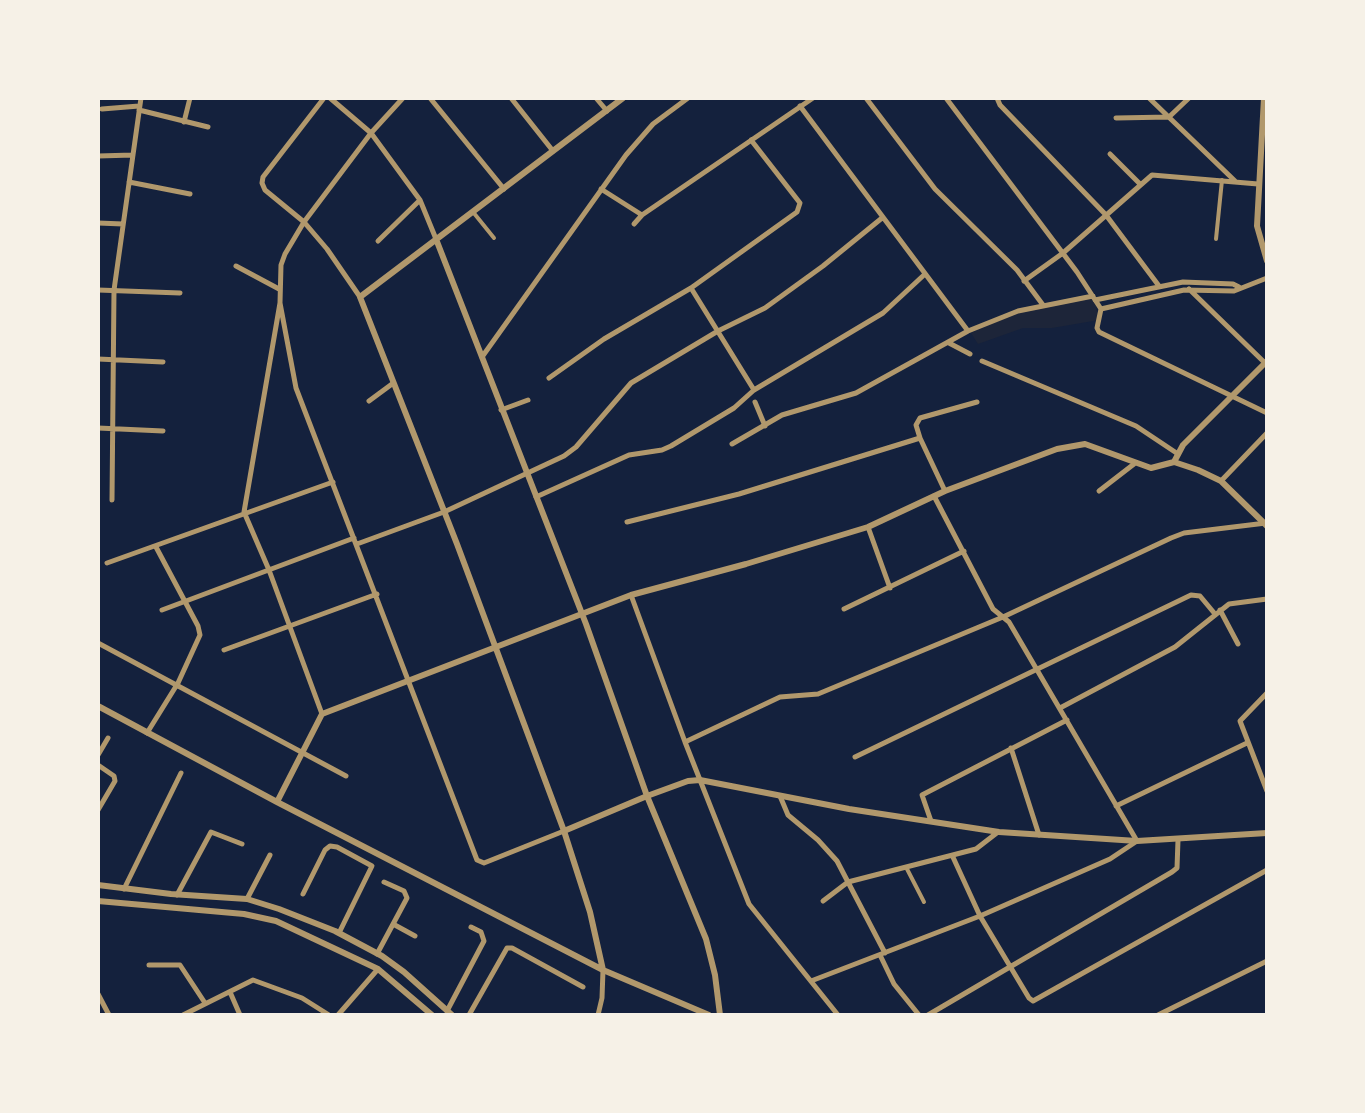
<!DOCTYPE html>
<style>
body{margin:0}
#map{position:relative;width:1365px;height:1113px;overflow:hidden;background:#14213d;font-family:Ubuntu,sans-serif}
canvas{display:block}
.frame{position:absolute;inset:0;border:100px solid #f6f1e7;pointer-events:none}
</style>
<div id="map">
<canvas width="1365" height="1113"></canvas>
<div class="frame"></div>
</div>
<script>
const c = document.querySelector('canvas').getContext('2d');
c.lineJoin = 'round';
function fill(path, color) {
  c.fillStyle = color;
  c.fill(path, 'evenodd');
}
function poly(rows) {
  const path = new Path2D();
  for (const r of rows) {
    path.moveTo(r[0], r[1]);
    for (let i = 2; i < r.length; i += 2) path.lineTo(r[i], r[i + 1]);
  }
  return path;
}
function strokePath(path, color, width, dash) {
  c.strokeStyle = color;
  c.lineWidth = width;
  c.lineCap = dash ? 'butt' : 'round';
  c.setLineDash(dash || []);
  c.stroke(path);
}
fill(poly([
 [1094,297,1099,320,1052,328,1023,328,978,344,971,333,1019,312]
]), '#1d2539');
strokePath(poly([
 [473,212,494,238],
 [1216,239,1222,180],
 [906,867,924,902]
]), '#b1986c', 4);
strokePath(poly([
 [324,98,263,177,262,183,265,190,304,222,327,249,360,297],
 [330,98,371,133,420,200,436,239],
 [430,98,504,189],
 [511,98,553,151],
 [596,98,607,111],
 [866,98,935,189,1017,270,1043,305],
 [946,98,1077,272,1101,309],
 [997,98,1000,105,1106,215,1159,286],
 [1149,98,1235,181],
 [800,106,968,331],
 [102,109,139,106],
 [139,110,208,127],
 [1116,118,1169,117,1189,98],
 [184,122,190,98],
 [1110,154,1140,184],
 [98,156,133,155],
 [129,182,190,194],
 [601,189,642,215],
 [98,223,123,224],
 [634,224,642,215,813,98],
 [378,241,420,200],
 [236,266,279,289],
 [1024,281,1063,253,1152,175,1258,184],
 [691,288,754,390],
 [1189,289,1265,363],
 [98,290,180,293],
 [1095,300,1183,282,1233,284,1239,287],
 [280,303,296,388,477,860,484,863,564,831],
 [1101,309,1097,328,1099,332,1267,413],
 [1101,309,1184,290,1234,291,1267,278],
 [949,343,970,354],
 [482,357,626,155,653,124,688,98],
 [98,359,163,362],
 [982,361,1136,426,1178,454],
 [549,378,604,339,691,288,797,212,800,203,751,140],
 [369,401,392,384],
 [755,402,765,426],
 [501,410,528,400],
 [98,428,163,431],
 [920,438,945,491],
 [732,444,782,415,856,393,968,331,1018,311,1093,296],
 [1221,481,1267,433],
 [1099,491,1134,464],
 [536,497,629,455,662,450,671,446,734,408,754,390,883,313,925,274],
 [112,500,114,290,141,98],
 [627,522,739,494,920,438,916,425,920,418,977,402],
 [868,527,890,588],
 [357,544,444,512,564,456,576,447,631,383,718,331,765,308,823,266,882,218],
 [107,563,333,482],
 [631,595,685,742,749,904,838,1015],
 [844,609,964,551],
 [162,610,354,538],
 [1220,610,1238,644],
 [98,643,346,776],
 [224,650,377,594],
 [1267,693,1240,721,1267,791],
 [1060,708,1175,647,1229,604,1267,599],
 [322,714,269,570,244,512,280,303,281,265,285,254,304,222,371,133,403,98],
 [147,733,178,683,200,635,198,626,156,547],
 [685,742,780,697,818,694,1003,617,1171,538,1184,533,1266,523],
 [1011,748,1039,835],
 [98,755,108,738],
 [855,757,1191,595,1200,596,1215,614],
 [98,765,114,776,115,781,98,810],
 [780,796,788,815,818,840,837,861,885,953],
 [1116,806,1247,743],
 [931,821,922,795,1067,720],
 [952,855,980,916,1029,998,1033,1001,1267,870],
 [124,889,181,773],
 [303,894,325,850,330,846,337,847,372,866,339,933],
 [177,895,211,832,242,844],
 [247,899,270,855],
 [823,901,848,882,976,849,998,832],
 [393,924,415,936],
 [377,954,407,898,404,891,384,882],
 [880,955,894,984,919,1015],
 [149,965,180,965,205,1003],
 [811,981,980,916,1110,859,1137,841,1009,622,993,609,934,496],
 [230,992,240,1015],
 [98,994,109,1015],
 [447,1011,484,941,481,932,471,927],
 [183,1015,253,980,302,998,329,1015],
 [338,1015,378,969],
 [469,1015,507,948,512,948,583,987],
 [598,1015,602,998,603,970],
 [928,1015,1172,872,1177,868,1178,840],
 [1158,1015,1267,961]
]), '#b1986c', 5);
strokePath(poly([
 [1264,98,1257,226,1267,261],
 [436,239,586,624,647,796,706,939,715,975,720,1015],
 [1174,462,1183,445,1267,361],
 [98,706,277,802,603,970,709,1015],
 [277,802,322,714,631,595,746,564,868,527,945,491,1057,449,1085,444,1151,468,1174,462,1198,470,1221,481,1267,526],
 [564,831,647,796,688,781,700,780,849,809,999,832,1137,841,1267,833],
 [98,885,171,894,247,899,279,909,335,931,382,956,404,972,452,1015],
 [98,901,244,914,276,921,378,969,432,1015],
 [603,970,590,912,564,831,457,544,360,297,623,98]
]), '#b1986c', 6);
</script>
